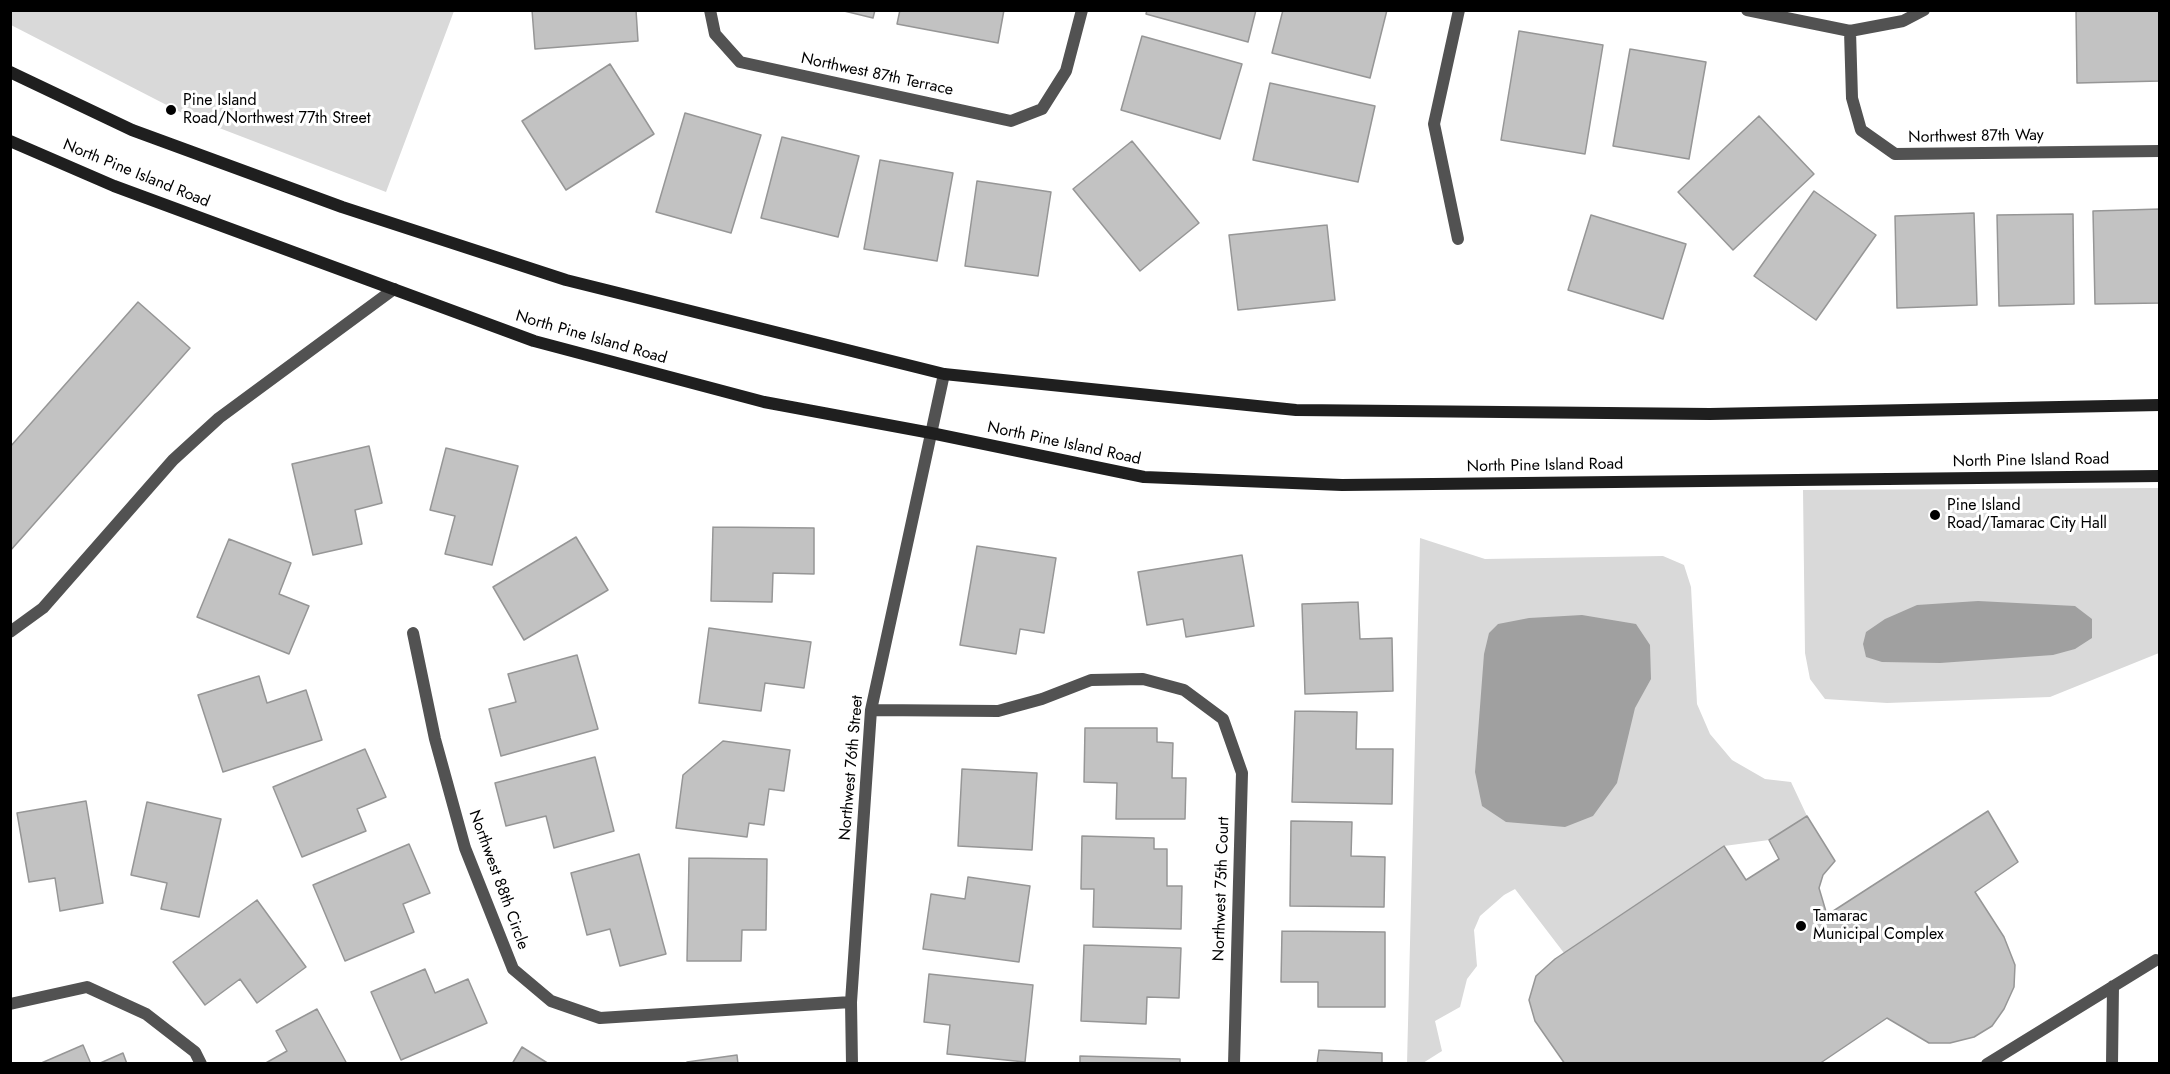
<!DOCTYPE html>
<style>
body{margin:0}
#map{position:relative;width:2170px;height:1074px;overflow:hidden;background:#fff;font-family:Jost,sans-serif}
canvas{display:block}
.frame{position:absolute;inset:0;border:12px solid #000;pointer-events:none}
</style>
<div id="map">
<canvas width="2170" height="1074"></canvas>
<div class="frame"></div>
</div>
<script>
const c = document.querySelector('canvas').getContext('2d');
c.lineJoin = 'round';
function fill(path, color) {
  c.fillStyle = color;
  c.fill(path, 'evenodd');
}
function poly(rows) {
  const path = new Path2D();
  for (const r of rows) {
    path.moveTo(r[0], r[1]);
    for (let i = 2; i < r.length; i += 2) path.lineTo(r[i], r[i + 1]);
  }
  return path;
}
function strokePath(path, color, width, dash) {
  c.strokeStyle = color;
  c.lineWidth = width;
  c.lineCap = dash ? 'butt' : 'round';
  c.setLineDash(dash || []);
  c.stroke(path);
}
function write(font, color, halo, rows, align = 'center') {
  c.font = font + ' Jost,sans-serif';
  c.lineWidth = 6;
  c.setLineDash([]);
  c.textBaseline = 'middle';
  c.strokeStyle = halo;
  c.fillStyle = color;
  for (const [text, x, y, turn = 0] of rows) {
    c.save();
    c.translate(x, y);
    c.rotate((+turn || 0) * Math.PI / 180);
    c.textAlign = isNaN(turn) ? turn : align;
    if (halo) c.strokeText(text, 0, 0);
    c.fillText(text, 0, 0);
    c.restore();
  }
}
fill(poly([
 [10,11,11,10,454,11,386,192,188,116,11,25],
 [2159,488,2159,653,2050,697,1887,703,1825,699,1810,679,1805,653,1803,490],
 [1420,538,1485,559,1663,556,1684,565,1691,587,1697,704,1710,734,1732,760,1765,779,1791,782,1807,816,1769,840,1724,846,1564,953,1515,889,1504,895,1480,916,1474,930,1477,966,1467,979,1460,1007,1435,1021,1442,1051,1423,1063,1407,1064]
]), '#d9d9d9');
fill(poly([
 [1978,601,2075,606,2092,619,2092,638,2075,649,2053,655,1940,663,1882,662,1866,657,1863,644,1866,632,1885,619,1917,605],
 [1582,615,1636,624,1650,645,1651,679,1635,708,1617,783,1593,816,1565,827,1506,822,1482,806,1475,772,1484,654,1489,633,1498,624,1529,618]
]), '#a0a0a0');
const building = poly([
 [532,10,636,10,638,41,535,49,532,10],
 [840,10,875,10,873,18,840,10],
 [900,10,1004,10,998,43,897,24,900,10],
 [1147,10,1256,10,1248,42,1146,14,1147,10],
 [1283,10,1387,10,1370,78,1272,53,1283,10],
 [2076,10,2159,10,2160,81,2077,83,2076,10],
 [1519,31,1603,45,1585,154,1501,140,1519,31],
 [1142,36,1242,64,1220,139,1121,110,1142,36],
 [1630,49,1706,62,1689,159,1613,146,1630,49],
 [610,64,654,134,566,190,522,121,610,64],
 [1270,83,1375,106,1358,182,1253,160,1270,83],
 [685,113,761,135,731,233,656,212,685,113],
 [1759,116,1814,174,1733,250,1678,192,1759,116],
 [782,137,859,156,838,237,761,218,782,137],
 [1132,141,1199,223,1140,271,1073,189,1132,141],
 [880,160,953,173,937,261,864,249,880,160],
 [977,181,1051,192,1038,276,965,266,977,181],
 [1814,191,1876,235,1816,320,1754,276,1814,191],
 [2160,209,2160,303,2095,304,2093,211,2160,209],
 [1974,213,1977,305,1897,308,1895,216,1974,213],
 [2073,214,2074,304,1999,306,1997,215,2073,214],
 [1591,215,1686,244,1663,319,1568,290,1591,215],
 [1327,225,1335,300,1238,310,1229,235,1327,225],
 [138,302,190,348,10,551,10,447,138,302],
 [369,446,382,503,355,510,362,544,313,555,292,464,369,446],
 [446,448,518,466,492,565,445,554,455,516,430,510,446,448],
 [713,527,814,528,814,574,773,573,772,602,711,601,713,527],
 [576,537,608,590,524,640,493,587,576,537],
 [229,539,291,563,279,594,309,606,289,654,197,617,229,539],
 [977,546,1056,558,1044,633,1020,629,1016,654,960,645,977,546],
 [1242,555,1254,626,1186,637,1183,619,1147,625,1138,572,1242,555],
 [1358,602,1360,639,1392,638,1393,691,1305,694,1302,604,1358,602],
 [709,628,811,642,804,688,765,683,761,711,699,703,709,628],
 [577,655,598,729,501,756,489,709,516,702,508,674,577,655],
 [259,676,267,703,306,690,322,740,223,772,198,695,259,676],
 [1295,711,1357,712,1356,749,1393,749,1392,804,1292,802,1295,711],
 [1085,728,1157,728,1157,742,1173,743,1172,778,1186,778,1185,819,1116,819,1117,783,1084,782,1085,728],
 [723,741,790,750,784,791,769,789,764,825,749,823,747,837,676,828,683,775,723,741],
 [365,749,386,797,357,809,366,831,302,857,273,787,365,749],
 [595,757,614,831,554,848,546,816,506,826,495,783,595,757],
 [962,769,1037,773,1032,850,958,846,962,769],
 [86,801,103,903,60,911,55,878,29,882,17,813,86,801],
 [147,802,221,819,199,917,161,909,167,883,131,875,147,802],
 [1988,811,2018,862,1975,892,2004,937,2015,965,2014,987,2004,1009,1992,1026,1974,1037,1950,1043,1929,1043,1887,1018,1819,1064,1565,1064,1535,1021,1529,1000,1536,976,1555,959,1724,846,1746,880,1779,859,1769,840,1807,816,1835,861,1823,875,1819,888,1827,915,1988,811],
 [1291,821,1352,822,1351,856,1385,857,1384,907,1290,906,1291,821],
 [1082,836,1154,838,1154,849,1167,849,1167,886,1182,886,1181,929,1093,927,1094,889,1081,889,1082,836],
 [409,844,430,893,403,904,414,932,345,961,313,885,409,844],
 [639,854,666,954,620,966,610,929,587,935,571,873,639,854],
 [689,858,767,859,766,930,742,930,741,961,687,961,689,858],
 [968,877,1030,886,1019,962,923,949,931,894,965,899,968,877],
 [257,900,306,967,257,1003,240,979,205,1005,173,962,257,900],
 [1282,931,1385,932,1385,1007,1318,1007,1318,982,1281,982,1282,931],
 [1084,945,1181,948,1179,998,1147,997,1146,1024,1081,1021,1084,945],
 [425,969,435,993,468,979,487,1023,401,1060,371,992,425,969],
 [929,974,1033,985,1025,1062,947,1054,950,1025,924,1022,929,974],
 [317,1009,347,1064,264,1064,287,1051,276,1031,317,1009],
 [83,1045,91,1064,39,1064,83,1045],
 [522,1047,549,1064,512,1064,522,1047],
 [1319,1050,1382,1053,1382,1064,1317,1064,1319,1050],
 [123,1053,127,1064,98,1064,123,1053],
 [737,1055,738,1064,688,1064,687,1062,737,1055],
 [1080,1056,1180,1059,1180,1064,1080,1064,1080,1056]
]);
fill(building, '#c2c2c2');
strokePath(building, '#969696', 1.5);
strokePath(poly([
 [10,632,43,608,173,460,219,418,394,289],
 [1987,1064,2156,960],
 [2112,1064,2113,986]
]), '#525252', 12);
strokePath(poly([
 [710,10,715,34,740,62,1011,121,1042,109,1066,71,1082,10],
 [1747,10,1850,31,1903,21,1924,10],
 [1850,31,1852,98,1861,130,1895,154,2160,151],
 [1458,239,1434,124,1459,10],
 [413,633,435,739,465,848,513,969,551,1001,600,1018,851,1002],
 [871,710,998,711,1042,699,1091,680,1143,679,1184,690,1223,719,1242,773,1234,1064],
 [10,1004,87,987,146,1014,195,1052,201,1064],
 [852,1064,851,1002,871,710,944,374]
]), '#525252', 12);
strokePath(poly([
 [10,72,132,130,342,207,566,280,944,374,1296,410,1710,414,2160,405],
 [10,141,114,186,534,341,764,402,931,433,1144,477,1342,485,2160,476]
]), '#1f1f1f', 12);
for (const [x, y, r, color] of [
 [171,110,6,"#000"],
 [1935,515,6,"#000"],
 [1801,926,6,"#000"]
]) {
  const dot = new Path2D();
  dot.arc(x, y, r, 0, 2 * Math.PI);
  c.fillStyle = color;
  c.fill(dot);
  strokePath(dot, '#fff', 2);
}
write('16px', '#000', '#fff', [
 ["Northwest 87th Terrace",877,75,12],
 ["Northwest 87th Way",1976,137,-1],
 ["North Pine Island Road",136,174,22],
 ["North Pine Island Road",591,338,16],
 ["North Pine Island Road",1064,444,12],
 ["North Pine Island Road",2031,461,-1],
 ["North Pine Island Road",1545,466,-1],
 ["Northwest 76th Street",852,768,-85],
 ["Northwest 88th Circle",498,880,70],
 ["Northwest 75th Court",1222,889,-88]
]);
write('16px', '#000', '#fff', [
 ["Pine Island",183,101],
 ["Road/Northwest 77th Street",183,119],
 ["Pine Island",1947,506],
 ["Road/Tamarac City Hall",1947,524],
 ["Tamarac",1813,917],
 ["Municipal Complex",1813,935]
], 'left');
</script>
